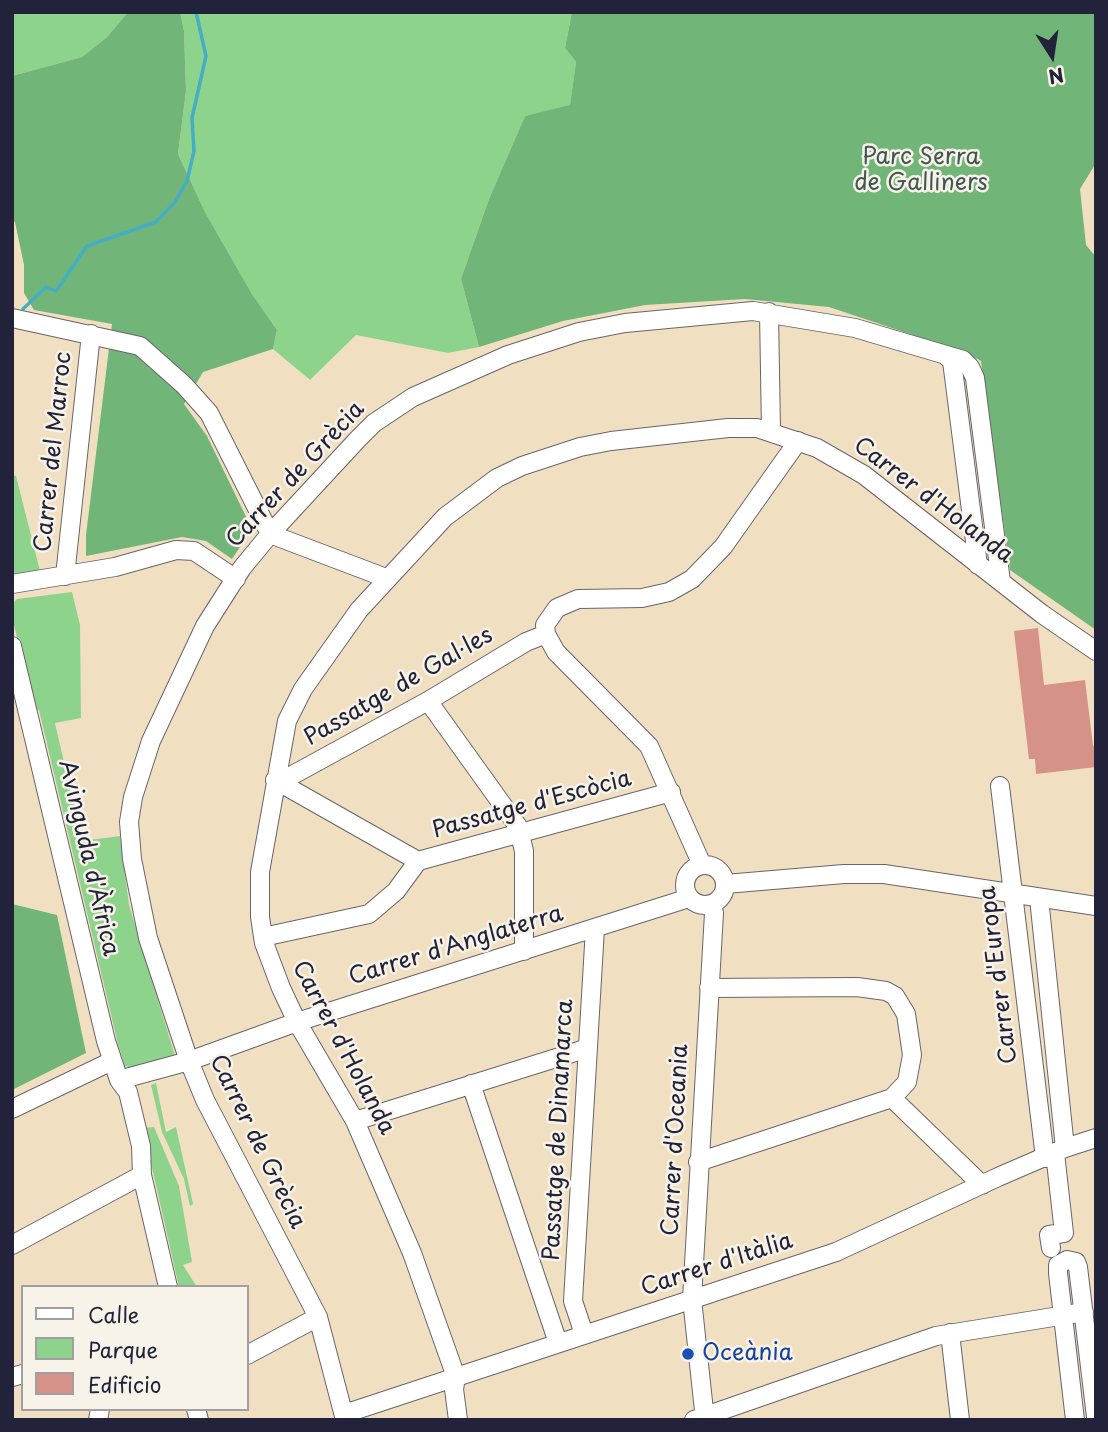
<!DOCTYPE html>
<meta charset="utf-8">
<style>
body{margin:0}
#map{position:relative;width:1108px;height:1432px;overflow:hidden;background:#f0e0c1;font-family:"Playpen Sans",sans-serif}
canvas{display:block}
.frame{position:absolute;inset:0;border:14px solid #22223b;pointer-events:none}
.legend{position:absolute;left:21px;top:1285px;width:228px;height:126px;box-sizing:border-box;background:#f7f3e8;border:2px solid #a29fa3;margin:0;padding:9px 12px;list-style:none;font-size:21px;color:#22223b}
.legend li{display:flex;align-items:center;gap:14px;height:35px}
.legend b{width:35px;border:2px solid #a29fa3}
.north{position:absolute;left:1017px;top:21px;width:70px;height:70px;-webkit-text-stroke:5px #f7f3e8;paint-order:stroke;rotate:168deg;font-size:19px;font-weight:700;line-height:28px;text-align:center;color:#22223b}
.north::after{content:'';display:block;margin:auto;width:24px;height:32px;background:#22223b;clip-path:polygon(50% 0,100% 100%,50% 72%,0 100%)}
</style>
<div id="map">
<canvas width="1108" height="1432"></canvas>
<div class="frame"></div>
<ul class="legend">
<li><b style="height:9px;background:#fff"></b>Calle</li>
<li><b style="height:19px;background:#8ed38c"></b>Parque</li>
<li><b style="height:19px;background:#d69188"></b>Edificio</li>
</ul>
<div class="north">N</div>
</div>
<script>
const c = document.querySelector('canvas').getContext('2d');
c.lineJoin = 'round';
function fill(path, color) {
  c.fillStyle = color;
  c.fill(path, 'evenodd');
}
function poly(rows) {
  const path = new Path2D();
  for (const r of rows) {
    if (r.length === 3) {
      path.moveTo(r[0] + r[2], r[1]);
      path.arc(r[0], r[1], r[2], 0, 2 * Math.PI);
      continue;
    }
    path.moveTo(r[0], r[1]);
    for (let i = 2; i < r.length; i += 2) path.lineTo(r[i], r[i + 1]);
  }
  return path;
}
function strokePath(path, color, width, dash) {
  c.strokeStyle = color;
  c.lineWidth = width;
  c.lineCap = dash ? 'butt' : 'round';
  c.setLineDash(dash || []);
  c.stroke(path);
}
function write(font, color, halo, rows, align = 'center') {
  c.font = font + ' "Playpen Sans",sans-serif';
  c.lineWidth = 5;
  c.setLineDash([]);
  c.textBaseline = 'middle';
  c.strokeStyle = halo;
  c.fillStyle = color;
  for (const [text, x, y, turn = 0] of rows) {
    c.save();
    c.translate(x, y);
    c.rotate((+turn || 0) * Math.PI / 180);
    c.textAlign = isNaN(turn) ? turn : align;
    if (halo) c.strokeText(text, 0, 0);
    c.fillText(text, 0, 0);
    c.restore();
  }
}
fill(poly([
 [12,12,128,12,107,37,82,57,12,76],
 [180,12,572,12,565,48,576,62,570,106,525,116,489,199,461,279,479,347,448,353,356,335,310,380,273,349,277,330,252,294,205,212,178,154,186,91,184,31],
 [12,475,16,476,40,571,12,575],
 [72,592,80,625,81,718,55,723,82,841,120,836,129,905,175,1056,136,1069,125,1066,118,1044,39,710,34,711,12,616,12,604,17,599],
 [156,1083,166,1132,176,1127,193,1204,190,1206,184,1179,162,1132,151,1085],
 [154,1127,179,1186,192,1262,183,1265,197,1287,179,1287,143,1128]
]), '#8ed38c');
fill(poly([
 [128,12,180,12,184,31,186,91,178,154,205,212,252,294,277,330,273,349,203,372,184,404,207,436,252,529,232,559,206,541,182,537,86,556,86,535,112,324,34,310,24,293,24,265,15,222,12,221,12,76,82,57,107,37],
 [572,12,1096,12,1096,163,1080,189,1086,245,1096,257,1096,630,1010,570,981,361,967,353,829,307,745,299,645,305,563,321,479,347,461,279,489,199,525,116,570,105,576,62,565,48],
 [12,904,57,915,86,1053,12,1090]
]), '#72b578');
strokePath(poly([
 [23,309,46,287,56,291,87,246,156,222,175,202,187,181,194,151,192,118,206,56,196,12]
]), '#44afc3', 3.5);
fill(poly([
 [1038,628,1044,685,1085,680,1093,746,1096,745,1096,767,1036,774,1035,759,1029,759,1014,631]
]), '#d69188');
const minor = poly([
 [769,312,771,431],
 [12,318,140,346,184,385,209,413,270,534,386,578],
 [945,355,952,361,978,565],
 [65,576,91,334],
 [12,584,115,567,176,550,194,551,236,579],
 [12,646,106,1041,119,1080,128,1092,141,1146,142,1175,168,1287],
 [428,701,517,825,520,835,524,851,524,951],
 [275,780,289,777,428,701,526,642,546,634],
 [275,780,418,861],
 [1000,786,1045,1158],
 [705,885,20],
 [702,865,649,746,556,652,546,634,545,625,557,608,578,599,642,598,669,592,692,579,723,547,798,441],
 [725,884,844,874,884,874,1096,906],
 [1039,898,1065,1148],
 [263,937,369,914,396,891,418,861,671,792],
 [119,1080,189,1061,297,1022,689,898],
 [471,1084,558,1343],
 [892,1098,982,1185],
 [12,1109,112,1061],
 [355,1121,588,1048],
 [698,1162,892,1098,907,1082,912,1055,906,1014,895,996,886,991,857,987,709,988],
 [12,1245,142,1175],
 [1051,1248,1049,1235,1064,1233,1055,1153],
 [950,1333,960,1420],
 [584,1334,573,1301,595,928],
 [247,1355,318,1317],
 [12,1377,23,1374],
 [196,1409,199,1420],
 [344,1414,836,1252,998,1177,1065,1148,1096,1138],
 [98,1420,100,1409],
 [345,1420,318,1317,205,1100,189,1061,148,938,132,859,129,822,133,797,151,741,205,626,242,568,270,534,358,439,374,423,413,397,508,355,579,332,625,323,753,311,855,328,963,360,970,367,975,378,1001,582],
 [458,1420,454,1389,456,1377,412,1253,355,1121,297,1022,281,988,264,943,260,917,260,872,287,721,303,689,359,610,445,517,497,478,522,466,580,447,611,441,728,428,757,428,817,448,864,475,1042,614,1096,651],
 [694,1420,936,1336,1084,1312],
 [705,1420,692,1299,714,913,712,904],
 [1075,1420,1058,1273,1058,1265,1067,1260,1076,1262,1078,1267,1096,1417]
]);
strokePath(minor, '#6a646a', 20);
strokePath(minor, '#fff', 18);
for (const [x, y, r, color] of [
 [688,1354,7,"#1a4fb4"]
]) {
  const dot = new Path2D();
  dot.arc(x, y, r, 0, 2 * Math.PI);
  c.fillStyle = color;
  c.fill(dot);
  strokePath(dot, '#f7f3e8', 2.5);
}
write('23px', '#425753', '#f7f3e8', [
 ["Parc Serra",921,158],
 ["de Galliners",921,184]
]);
write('23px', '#22223b', '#f7f3e8', [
 ["Carrer del Marroc",54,452,-84],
 ["Carrer de Grècia",296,475,-47],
 ["Carrer d'Holanda",933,501,37],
 ["Passatge de Gal·les",399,687,-30],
 ["Passatge d'Escòcia",532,805,-15],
 ["Avinguda d'Àfrica",88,858,77],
 ["Carrer d'Anglaterra",456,946,-17],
 ["Carrer d'Europa",999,975,-97],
 ["Carrer d'Holanda",343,1048,62],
 ["Passatge de Dinamarca",559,1130,-87],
 ["Carrer d'Oceania",676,1140,-87],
 ["Carrer de Grècia",257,1142,64],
 ["Carrer d'Itàlia",717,1265,-18]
]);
write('23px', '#164399', '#f7f3e8', [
 ["Oceània",702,1354]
], 'left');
</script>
